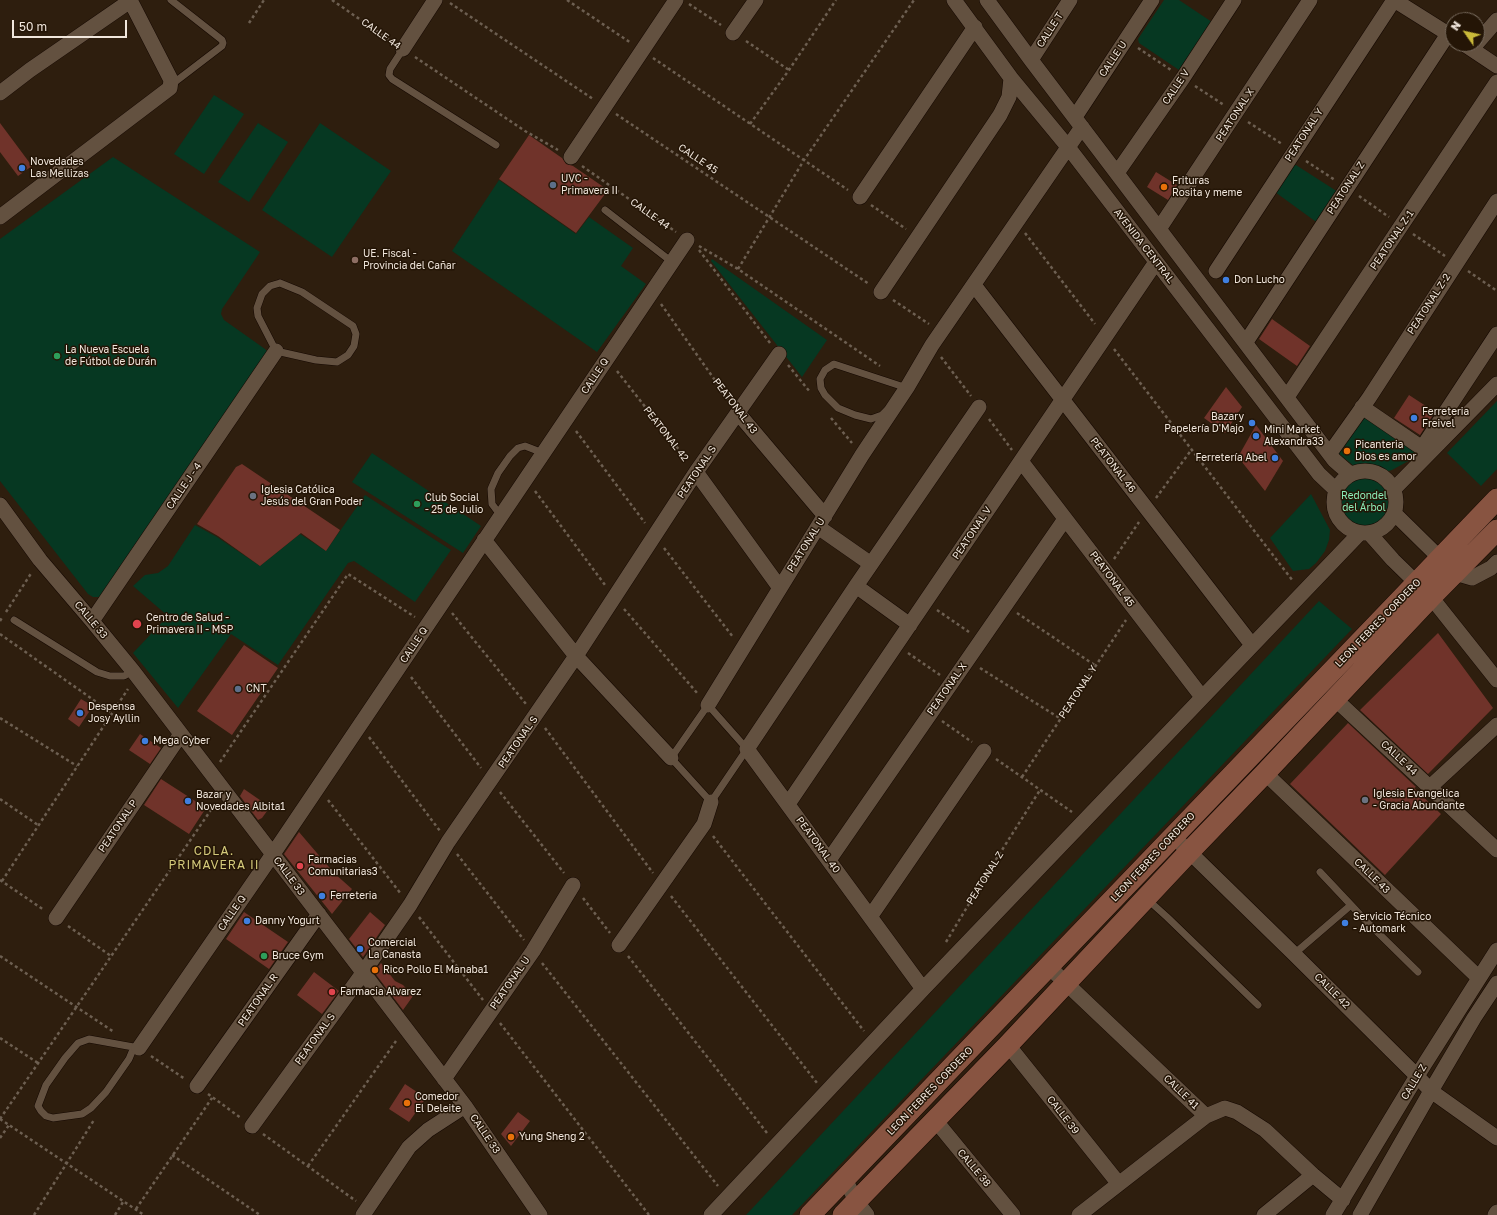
<!DOCTYPE html>
<meta charset="utf-8">
<style>
body{margin:0}
#map{position:relative;width:1497px;height:1215px;overflow:hidden;background:#2e1e0e;font-family:"Golos Text",sans-serif}
canvas{display:block}
.north{position:absolute;left:1445px;top:12px;width:40px;height:40px;box-sizing:border-box;background:#241506;border:1px solid #76695c;border-radius:50%;rotate:304deg;font-size:11px;font-weight:700;line-height:16px;text-align:center;color:#f0e6dc}
.north::after{content:'';display:block;margin:auto;width:14px;height:18px;background:#caba3a;clip-path:polygon(50% 0,100% 100%,50% 72%,0 100%)}
.scale{position:absolute;left:12px;top:20px;width:115px;height:18px;box-sizing:border-box;border:2px solid #f0e6dc;border-top:0;padding-left:5px;font-size:12px;line-height:14px;white-space:nowrap;color:#f0e6dc;-webkit-text-stroke:3px #241506;paint-order:stroke}
</style>
<div id="map">
<canvas width="1497" height="1215"></canvas>
<div class="north">N</div>
<div class="scale">50 m</div>
</div>
<script>
const c = document.querySelector('canvas').getContext('2d');
c.lineJoin = 'round';
function fill(path, color) {
  c.fillStyle = color;
  c.fill(path, 'evenodd');
}
function poly(rows) {
  const path = new Path2D();
  for (const r of rows) {
    if (r.length === 3) {
      path.moveTo(r[0] + r[2], r[1]);
      path.arc(r[0], r[1], r[2], 0, 2 * Math.PI);
      continue;
    }
    path.moveTo(r[0], r[1]);
    for (let i = 2; i < r.length; i += 2) path.lineTo(r[i], r[i + 1]);
  }
  return path;
}
function strokePath(path, color, width, dash) {
  c.strokeStyle = color;
  c.lineWidth = width;
  c.lineCap = dash ? 'butt' : 'round';
  c.setLineDash(dash || []);
  c.stroke(path);
}
function write(font, color, halo, rows, align = 'center') {
  c.font = font + ' "Golos Text",sans-serif';
  c.lineWidth = 3;
  c.setLineDash([]);
  c.textBaseline = 'middle';
  c.strokeStyle = halo;
  c.fillStyle = color;
  for (const [text, x, y, turn = 0] of rows) {
    c.save();
    c.translate(x, y);
    c.rotate((+turn || 0) * Math.PI / 180);
    c.textAlign = isNaN(turn) ? turn : align;
    if (halo) c.strokeText(text, 0, 0);
    c.fillText(text, 0, 0);
    c.restore();
  }
}
fill(poly([
 [1164,0,1179,0,1212,22,1179,70,1139,43,1138,39],
 [214,95,244,114,204,174,174,154],
 [258,123,288,142,249,202,218,182],
 [320,123,391,171,332,257,262,210],
 [113,157,260,252,222,309,221,314,224,320,265,349,269,353,105,597,93,597,88,594,0,481,0,239],
 [1296,165,1338,192,1319,224,1275,192,1292,167],
 [499,180,576,234,589,217,633,248,621,266,646,284,597,352,452,251],
 [712,259,827,340,802,377,711,261],
 [1497,401,1497,469,1481,486,1447,453],
 [1364,413,1419,451,1412,459,1392,470,1385,472,1374,467,1355,467,1336,451],
 [372,453,481,526,463,553,352,482],
 [1366,474,1378,477,1388,487,1392,499,1391,511,1384,522,1374,528,1363,530,1350,526,1341,516,1337,505,1339,491,1344,482,1354,476],
 [1311,494,1330,530,1329,540,1325,551,1316,563,1309,569,1293,571,1270,538],
 [365,495,451,550,415,602,354,561,348,563,278,665,231,634,178,708,133,653,168,616,133,586,145,575,158,573,168,566,195,525,217,537,260,566,300,534,326,551],
 [1319,601,1352,629,792,1215,746,1215]
]), '#063822');
fill(poly([
 [0,123,32,166,18,176,0,152],
 [529,135,562,158,566,164,573,166,608,190,576,233,499,179],
 [1156,172,1177,185,1168,200,1147,187],
 [1272,319,1310,346,1297,366,1259,339],
 [1226,387,1242,407,1225,433,1204,418],
 [1409,395,1435,412,1420,435,1394,418],
 [1256,425,1283,461,1265,491,1238,457],
 [242,464,340,530,326,551,301,533,260,566,218,536,197,524,236,467],
 [1438,633,1493,708,1428,774,1360,710],
 [244,645,278,668,232,735,197,711],
 [81,699,93,706,79,727,68,719],
 [1348,723,1416,787,1414,788,1441,814,1385,875,1290,784],
 [140,734,161,748,150,764,129,750],
 [161,779,206,808,189,834,144,805],
 [244,789,270,807,262,818,258,820,240,796],
 [299,832,334,873,352,889,332,914,284,854],
 [244,912,288,942,269,969,226,939],
 [370,912,385,925,363,957,349,939],
 [381,963,395,981,403,985,413,996,403,1010,374,972],
 [314,972,339,991,322,1014,297,995],
 [405,1084,426,1098,409,1122,389,1109],
 [518,1112,530,1121,511,1146,501,1134]
]), '#70332a');
const lane = poly([
 [403,49,390,69,389,75,392,79,496,145],
 [171,85,222,46,223,43,222,40,171,0],
 [605,210,672,262],
 [280,283,302,292,353,326,356,334,354,346,348,355,337,362,316,360,276,351,258,316,257,308,262,294,270,286,280,283],
 [886,411,882,415,871,419,855,415,838,408,825,395,821,388,820,379,825,370,834,364,904,387,907,387],
 [501,516,492,504,491,489,498,473,510,456,518,448,525,446,543,453],
 [14,620,97,672,110,676,124,676,133,671],
 [708,705,747,749,711,802,671,758,708,705],
 [1320,872,1351,905],
 [1147,899,1167,917,1258,1005],
 [1294,954,1351,905,1366,921,1418,972],
 [134,1047,129,1059,106,1092,91,1108,82,1114,53,1118,46,1116,41,1111,38,1106,46,1085,65,1058,78,1043,89,1039,139,1048]
]);
const street = poly([
 [954,0,1011,78,1068,147,1319,474,1336,490],
 [987,0,1031,60,1334,460,1350,474],
 [1394,0,1453,37],
 [733,33,756,0],
 [1477,43,1497,20],
 [1464,44,1497,66],
 [403,49,435,0],
 [1031,60,1070,0],
 [0,93,30,70,130,1],
 [1075,117,1152,0],
 [571,157,676,0],
 [1117,173,1183,78,1234,0],
 [860,197,975,27],
 [0,217,170,88,171,80,130,0],
 [1159,229,1310,0],
 [1216,271,1394,0],
 [974,285,1252,645],
 [881,292,1000,115,1009,97,1011,78],
 [1246,342,1448,34],
 [1287,397,1497,82],
 [1362,407,1422,448,1497,334],
 [738,413,825,516],
 [1330,453,1369,398,1497,201],
 [1021,461,1202,697],
 [1365,502,31],
 [696,472,780,588],
 [1394,489,1497,384],
 [0,505,40,560,92,621,133,671,465,1106,540,1215],
 [1394,513,1455,573,1472,578,1491,568,1497,562],
 [818,527,871,564],
 [1370,534,1393,560,1431,597,1497,680],
 [484,540,576,656,671,758],
 [856,586,910,625],
 [92,621,276,351],
 [1335,699,1497,850],
 [708,705,862,455,908,386,932,345,1082,127],
 [1265,773,1479,978],
 [1430,787,1497,725],
 [788,804,1156,262],
 [1173,836,1294,954,1417,1076,1431,1091,1497,1138],
 [829,860,1065,519],
 [870,917,984,751],
 [56,918,181,734],
 [619,945,704,824,711,802],
 [1049,967,1206,1116,1225,1108,1237,1112,1265,1130,1313,1175,1343,1200],
 [923,989,747,749,856,586,979,407],
 [1008,1045,1119,1184],
 [139,1048,273,854,687,240],
 [444,1079,533,951,573,885],
 [197,1086,319,914],
 [935,1120,1013,1215],
 [252,1126,363,973,410,905,448,842,576,656,696,472,779,354],
 [845,1179,856,1201,867,1215],
 [363,1215,409,1147,428,1130,465,1106],
 [711,1215,923,989,1359,534],
 [1079,1215,1206,1116],
 [1264,1215,1313,1175],
 [1333,1215,1417,1076,1497,950],
 [1360,1215,1431,1091,1474,1018,1497,983],
 [1495,1215,1497,1212]
]);
const secondary = poly([
 [810,1215,1497,499],
 [843,1215,1008,1045,1189,852,1265,773,1431,597,1497,530]
]);
strokePath(lane, '#150800', 8);
strokePath(street, '#150800', 16);
strokePath(secondary, '#150800', 22);
strokePath(poly([
 [332,0,391,41],
 [567,0,631,43],
 [450,3,593,99],
 [689,4,721,25],
 [249,23,264,0],
 [746,41,789,70],
 [1138,48,1171,70],
 [415,57,525,131,558,150],
 [653,58,848,190],
 [1195,86,1224,105],
 [616,114,869,284],
 [1248,122,1282,144],
 [750,124,789,70,836,0],
 [1306,161,1335,180],
 [582,166,676,232],
 [1359,196,1389,217],
 [871,205,906,229],
 [1025,233,1095,324],
 [1413,234,1445,256],
 [699,246,738,269,880,366],
 [699,250,770,343],
 [738,269,804,160,914,0],
 [1468,271,1497,291],
 [893,300,929,324],
 [661,304,729,400],
 [1114,349,1293,581],
 [941,357,971,396],
 [788,365,810,392],
 [617,371,687,460],
 [831,418,852,443],
 [989,419,1012,450],
 [576,431,645,523],
 [535,491,605,585],
 [1156,498,1192,449],
 [664,548,733,637],
 [1114,559,1139,522],
 [624,609,698,694],
 [937,610,969,632],
 [6,612,32,572],
 [452,613,526,704],
 [1017,613,1096,666],
 [0,621,3,616],
 [0,634,112,713],
 [908,653,940,675],
 [980,668,1061,719],
 [411,677,481,768],
 [0,718,77,766],
 [942,721,972,742],
 [545,728,653,873],
 [369,737,440,831],
 [996,759,1072,812],
 [220,762,348,574,415,617],
 [1022,777,1126,620],
 [500,792,564,873],
 [0,799,38,825],
 [328,800,401,894],
 [713,836,864,1031],
 [457,854,524,940],
 [0,880,44,910],
 [2,881,128,689],
 [671,896,817,1083],
 [583,898,610,933],
 [419,917,483,1000],
 [68,926,111,956],
 [946,942,990,869,1040,790],
 [0,956,114,1032],
 [628,956,767,1133],
 [542,963,718,1186],
 [500,1023,649,1215],
 [0,1038,38,1063],
 [151,1056,185,1079],
 [208,1094,241,1118],
 [0,1119,215,804],
 [0,1119,144,1215],
 [263,1134,356,1201],
 [0,1138,9,1125],
 [172,1155,260,1215],
 [308,1166,396,1041],
 [136,1209,212,1098],
 [34,1215,94,1120],
 [115,1215,123,1202]
]), '#6d5f51', 2.5, [3, 3]);
strokePath(lane, '#635140', 7);
strokePath(street, '#635140', 15);
strokePath(secondary, '#885441', 21);
for (const [x, y, r, color] of [
 [22,168,4,"#3f7fe0"],
 [553,185,4,"#5c6f8a"],
 [1164,187,4,"#e8710a"],
 [355,260,4,"#8d6e63"],
 [1226,280,4,"#3f7fe0"],
 [57,356,4,"#2e9e5b"],
 [1414,418,4,"#3f7fe0"],
 [1252,423,4,"#3f7fe0"],
 [1256,436,4,"#3f7fe0"],
 [1347,451,4,"#e8710a"],
 [1275,458,4,"#3f7fe0"],
 [253,496,4,"#6b7280"],
 [417,504,4,"#2e9e5b"],
 [137,624,5,"#e0444e"],
 [238,689,4,"#5c6f8a"],
 [80,713,4,"#3f7fe0"],
 [145,741,4,"#3f7fe0"],
 [1365,800,4,"#6b7280"],
 [188,801,4,"#3f7fe0"],
 [300,866,4,"#e0444e"],
 [322,896,4,"#3f7fe0"],
 [247,921,4,"#3f7fe0"],
 [1345,923,4,"#3f7fe0"],
 [360,949,4,"#3f7fe0"],
 [264,956,4,"#2e9e5b"],
 [375,970,4,"#e8710a"],
 [332,992,4,"#e0444e"],
 [407,1103,4,"#e8710a"],
 [511,1137,4,"#e8710a"]
]) {
  const dot = new Path2D();
  dot.arc(x, y, r, 0, 2 * Math.PI);
  c.fillStyle = color;
  c.fill(dot);
  strokePath(dot, '#241506', 1.5);
}
write('10px', '#f0e6dc', '#241506', [
 ["CALLE T",1050,30,-57],
 ["CALLE 44",381,34,35],
 ["CALLE U",1113,59,-56],
 ["CALLE V",1176,87,-56],
 ["PEATONAL X",1235,115,-57],
 ["PEATONAL Y",1304,135,-57],
 ["CALLE 45",698,159,34],
 ["PEATONAL Z",1346,188,-57],
 ["CALLE 44",650,214,35],
 ["PEATONAL Z-1",1392,240,-56],
 ["AVENIDA CENTRAL",1144,246,52],
 ["PEATONAL Z-2",1429,304,-57],
 ["CALLE Q",595,376,-56],
 ["PEATONAL 43",735,406,53],
 ["PEATONAL 42",666,434,52],
 ["PEATONAL 46",1113,465,52],
 ["PEATONAL S",697,472,-56],
 ["CALLE J - 4",184,486,-56],
 ["PEATONAL V",972,533,-56],
 ["PEATONAL U",806,545,-58],
 ["PEATONAL 45",1112,579,53],
 ["CALLE 33",91,620,50],
 ["LEON FEBRES CORDERO",1378,623,-46],
 ["CALLE Q",414,645,-56],
 ["PEATONAL X",947,689,-55],
 ["PEATONAL Y",1078,692,-57],
 ["PEATONAL S",518,742,-55],
 ["CALLE 44",1399,758,43],
 ["PEATONAL P",118,826,-56],
 ["PEATONAL 40",818,845,54],
 ["LEON FEBRES CORDERO",1153,857,-47],
 ["CALLE 33",289,876,53],
 ["CALLE 43",1372,876,44],
 ["PEATONAL Z",985,878,-58],
 ["CALLE Q",232,913,-55],
 ["PEATONAL U",510,983,-55],
 ["CALLE 42",1332,991,45],
 ["PEATONAL R",258,1000,-55],
 ["PEATONAL S",315,1039,-54],
 ["CALLE Z",1414,1082,-59],
 ["LEON FEBRES CORDERO",930,1091,-46],
 ["CALLE 41",1181,1092,44],
 ["CALLE 39",1063,1115,52],
 ["CALLE 33",485,1134,56],
 ["CALLE 38",974,1168,50]
]);
write('10px', '#f0e6dc', '#241506', [
 ["Novedades",30,162],
 ["Las Mellizas",30,174],
 ["UVC -",561,179],
 ["Primavera II",561,191],
 ["Frituras",1172,181],
 ["Rosita y meme",1172,193],
 ["UE. Fiscal -",363,254],
 ["Provincia del Cañar",363,266],
 ["Don Lucho",1234,280],
 ["La Nueva Escuela",65,350],
 ["de Fútbol de Durán",65,362],
 ["Ferreteria",1422,412],
 ["Freivel",1422,424],
 ["Bazary",1244,417,"right"],
 ["Papelería D'Majo",1244,429,"right"],
 ["Mini Market",1264,430],
 ["Alexandra33",1264,442],
 ["Picanteria",1355,445],
 ["Dios es amor",1355,457],
 ["Ferretería Abel",1267,458,"right"],
 ["Iglesia Católica",261,490],
 ["Jesús del Gran Poder",261,502],
 ["Club Social",425,498],
 ["- 25 de Julio",425,510],
 ["Centro de Salud -",146,618],
 ["Primavera II - MSP",146,630],
 ["CNT",246,689],
 ["Despensa",88,707],
 ["Josy Ayllin",88,719],
 ["Mega Cyber",153,741],
 ["Iglesia Evangelica",1373,794],
 ["- Gracia Abundante",1373,806],
 ["Bazar y",196,795],
 ["Novedades Albita1",196,807],
 ["Farmacias",308,860],
 ["Comunitarias3",308,872],
 ["Ferreteria",330,896],
 ["Servicio Técnico",1353,917],
 ["- Automark",1353,929],
 ["Danny Yogurt",255,921],
 ["Comercial",368,943],
 ["La Canasta",368,955],
 ["Bruce Gym",272,956],
 ["Rico Pollo El Manaba1",383,970],
 ["Farmacia Alvarez",340,992],
 ["Comedor",415,1097],
 ["El Deleite",415,1109],
 ["Yung Sheng 2",519,1137]
], 'left');
write('10px', '#8aebb7', '#241506', [
 ["Redondel",1364,496],
 ["del Árbol",1364,508]
]);
c.letterSpacing = '1px';
write('12px', '#d3c97a', '#241506', [
 ["CDLA.",214,851],
 ["PRIMAVERA II",214,865]
]);
c.letterSpacing = '0px';
</script>
